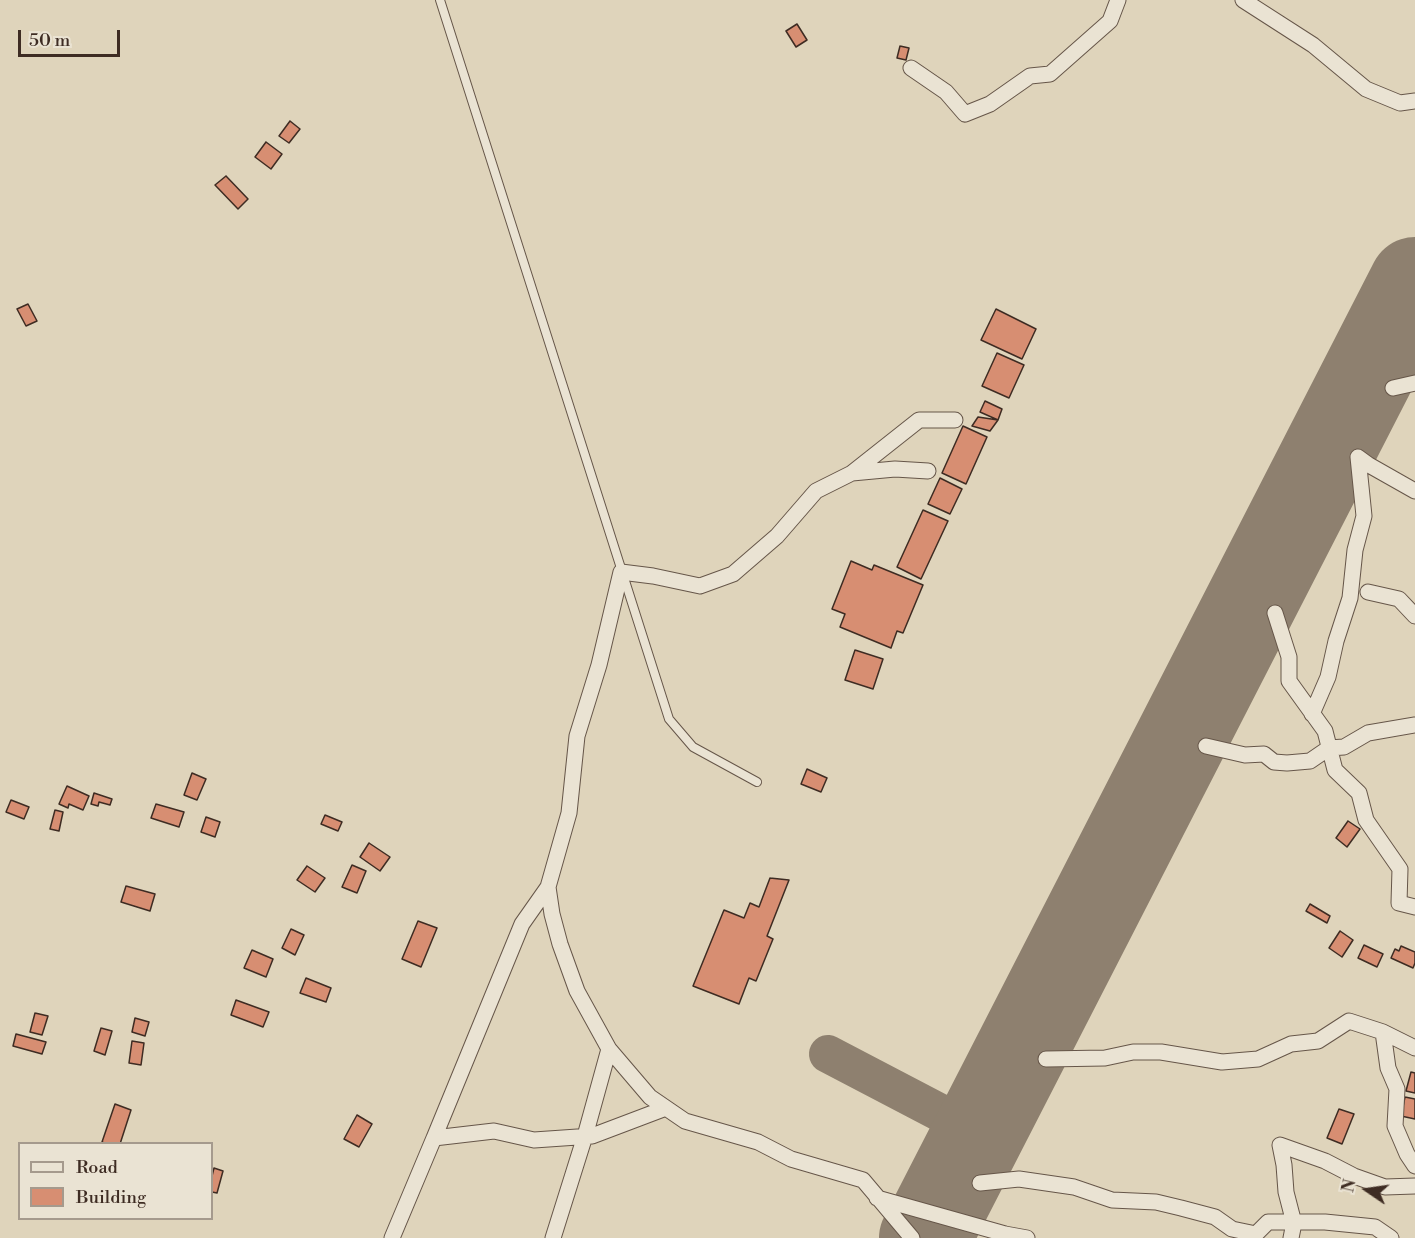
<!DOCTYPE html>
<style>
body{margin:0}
#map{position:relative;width:1415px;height:1238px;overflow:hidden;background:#dfd4bb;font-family:"Libre Bodoni",serif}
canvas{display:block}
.legend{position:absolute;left:18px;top:1142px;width:195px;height:78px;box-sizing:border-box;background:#eae3d3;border:2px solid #a59a8d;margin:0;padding:8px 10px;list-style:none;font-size:18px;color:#3e2c23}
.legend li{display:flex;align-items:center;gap:12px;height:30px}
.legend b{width:30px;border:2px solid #a59a8d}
.north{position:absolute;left:1337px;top:1160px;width:60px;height:60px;-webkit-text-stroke:4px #eae3d3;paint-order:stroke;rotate:283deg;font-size:16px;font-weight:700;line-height:24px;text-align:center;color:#3e2c23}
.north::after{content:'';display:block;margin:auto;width:21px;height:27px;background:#3e2c23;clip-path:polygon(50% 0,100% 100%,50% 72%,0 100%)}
.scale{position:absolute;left:18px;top:30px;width:102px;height:27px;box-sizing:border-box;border:3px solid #3e2c23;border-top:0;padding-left:8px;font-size:18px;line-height:21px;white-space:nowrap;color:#3e2c23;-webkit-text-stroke:4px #eae3d3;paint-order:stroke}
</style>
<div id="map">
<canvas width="1415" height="1238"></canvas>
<ul class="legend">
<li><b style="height:8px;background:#eae3d3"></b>Road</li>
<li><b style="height:16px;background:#d78e72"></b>Building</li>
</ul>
<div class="north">N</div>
<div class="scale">50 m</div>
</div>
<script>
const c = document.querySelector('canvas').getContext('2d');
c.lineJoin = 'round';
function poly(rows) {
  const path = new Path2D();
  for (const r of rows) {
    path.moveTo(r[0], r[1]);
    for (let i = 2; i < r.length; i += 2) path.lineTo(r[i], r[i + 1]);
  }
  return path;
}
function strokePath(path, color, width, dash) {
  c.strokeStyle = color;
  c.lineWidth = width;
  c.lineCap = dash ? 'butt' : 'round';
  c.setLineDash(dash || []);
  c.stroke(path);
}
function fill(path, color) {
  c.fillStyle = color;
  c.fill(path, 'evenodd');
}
strokePath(poly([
 [828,1054,979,1133]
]), '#8e806f', 38);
strokePath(poly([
 [925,1238,1415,283]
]), '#8e806f', 92);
const building = poly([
 [797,24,807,40,796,47,786,31,797,24],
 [900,46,909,48,906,60,897,58,900,46],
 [290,121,300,129,289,143,279,136,290,121],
 [266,142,282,154,271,169,255,157,266,142],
 [226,176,248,199,238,209,215,185,226,176],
 [28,304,37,321,26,326,17,309,28,304],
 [996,309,1036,329,1022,359,981,340,996,309],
 [997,353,1024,365,1009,398,982,386,997,353],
 [985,401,1002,409,998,420,980,412,985,401],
 [978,417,998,420,990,431,972,426,978,417],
 [963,426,987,437,966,484,942,473,963,426],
 [940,478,962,489,950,514,928,504,940,478],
 [923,510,948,521,921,579,897,567,923,510],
 [851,561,872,570,874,565,923,585,903,633,897,631,891,648,840,627,845,614,832,609,851,561],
 [855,650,883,659,873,689,845,680,855,650],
 [807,769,827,778,821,792,801,784,807,769],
 [192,773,206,779,197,800,184,795,192,773],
 [67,786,89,796,83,810,69,804,68,808,59,804,67,786],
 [94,793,112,799,110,805,99,802,98,806,91,804,94,793],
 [11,800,29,807,24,819,6,812,11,800],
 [156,804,184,812,179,827,151,818,156,804],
 [55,810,63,812,59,831,50,829,55,810],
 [325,815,342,822,338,831,321,824,325,815],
 [206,817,220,822,215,837,201,832,206,817],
 [1348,821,1360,829,1347,847,1336,838,1348,821],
 [369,843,390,857,380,871,360,857,369,843],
 [352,865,366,871,357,893,342,887,352,865],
 [307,866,325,878,315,892,297,880,307,866],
 [770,878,789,880,767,936,773,939,756,981,749,978,739,1004,693,986,724,910,744,918,750,903,759,907,770,878],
 [126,886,155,894,150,911,121,902,126,886],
 [1310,904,1330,916,1327,923,1306,911,1310,904],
 [418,921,437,928,421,967,402,959,418,921],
 [291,929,304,935,295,955,282,948,291,929],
 [1340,931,1353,940,1342,957,1329,948,1340,931],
 [1364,945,1383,954,1377,967,1358,958,1364,945],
 [1401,946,1415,952,1415,963,1413,968,1391,958,1395,949,1399,951,1401,946],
 [252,950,273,959,266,977,244,968,252,950],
 [306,978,331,988,326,1002,300,993,306,978],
 [236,1000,269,1012,263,1027,231,1015,236,1000],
 [35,1013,48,1016,42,1035,30,1032,35,1013],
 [135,1018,149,1022,145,1036,132,1032,135,1018],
 [101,1028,112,1031,105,1055,94,1051,101,1028],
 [16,1034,46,1042,42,1054,13,1046,16,1034],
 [132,1041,144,1043,141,1065,129,1063,132,1041],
 [1411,1072,1415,1073,1415,1093,1406,1091,1411,1072],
 [1405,1097,1415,1099,1415,1119,1401,1116,1405,1097],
 [115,1104,131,1110,120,1144,107,1144,102,1142,115,1104],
 [1339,1109,1354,1114,1342,1144,1327,1138,1339,1109],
 [357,1115,372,1124,359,1147,344,1139,357,1115],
 [214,1168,223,1171,217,1193,212,1192,212,1176,214,1168]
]);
fill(building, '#d78e72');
strokePath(building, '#3e2c23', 1.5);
const service = poly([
 [440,0,669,719,693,747,757,782]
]);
const minor = poly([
 [1243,0,1313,45,1366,89,1400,103,1415,101],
 [911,68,946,92,965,114,990,104,1030,76,1050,74,1110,21,1118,0],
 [1393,388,1415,383],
 [1358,457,1369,465,1415,491],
 [852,473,919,420,955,420],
 [1368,592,1399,599,1415,616],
 [1275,613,1289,657,1289,681,1325,731,1335,770,1359,793,1366,820,1400,869,1399,903,1415,907],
 [1312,714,1328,677,1336,641,1350,598,1355,550,1364,516,1358,457],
 [1206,746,1245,755,1264,754,1274,762,1287,763,1310,761,1329,748,1344,747,1368,733,1415,725],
 [1383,1032,1388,1068,1397,1089,1395,1126,1407,1154,1415,1166],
 [1046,1059,1105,1058,1133,1052,1161,1052,1222,1062,1258,1059,1291,1044,1318,1041,1349,1021,1383,1032,1415,1048],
 [434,1138,522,924,548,887],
 [980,1183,1019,1179,1074,1187,1112,1200,1156,1202,1181,1208,1215,1217,1232,1229,1256,1234,1268,1222,1325,1222,1375,1227,1391,1238],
 [877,1198,1005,1234,1027,1238],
 [392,1238,434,1138,494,1131,534,1140,592,1136,666,1108],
 [553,1238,585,1136,609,1049],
 [912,1238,863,1180,791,1159,758,1142,685,1121,650,1097,609,1049,577,991,560,944,552,914,548,887,569,813,577,736,599,665,621,572,653,576,700,586,733,574,777,536,816,491,852,473,895,469,928,471],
 [1291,1238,1294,1223,1286,1192,1284,1165,1280,1145,1325,1161,1354,1176,1385,1187,1415,1186]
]);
strokePath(service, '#665649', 10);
strokePath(minor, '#665649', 17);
strokePath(service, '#eae3d3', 8);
strokePath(minor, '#eae3d3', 15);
</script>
